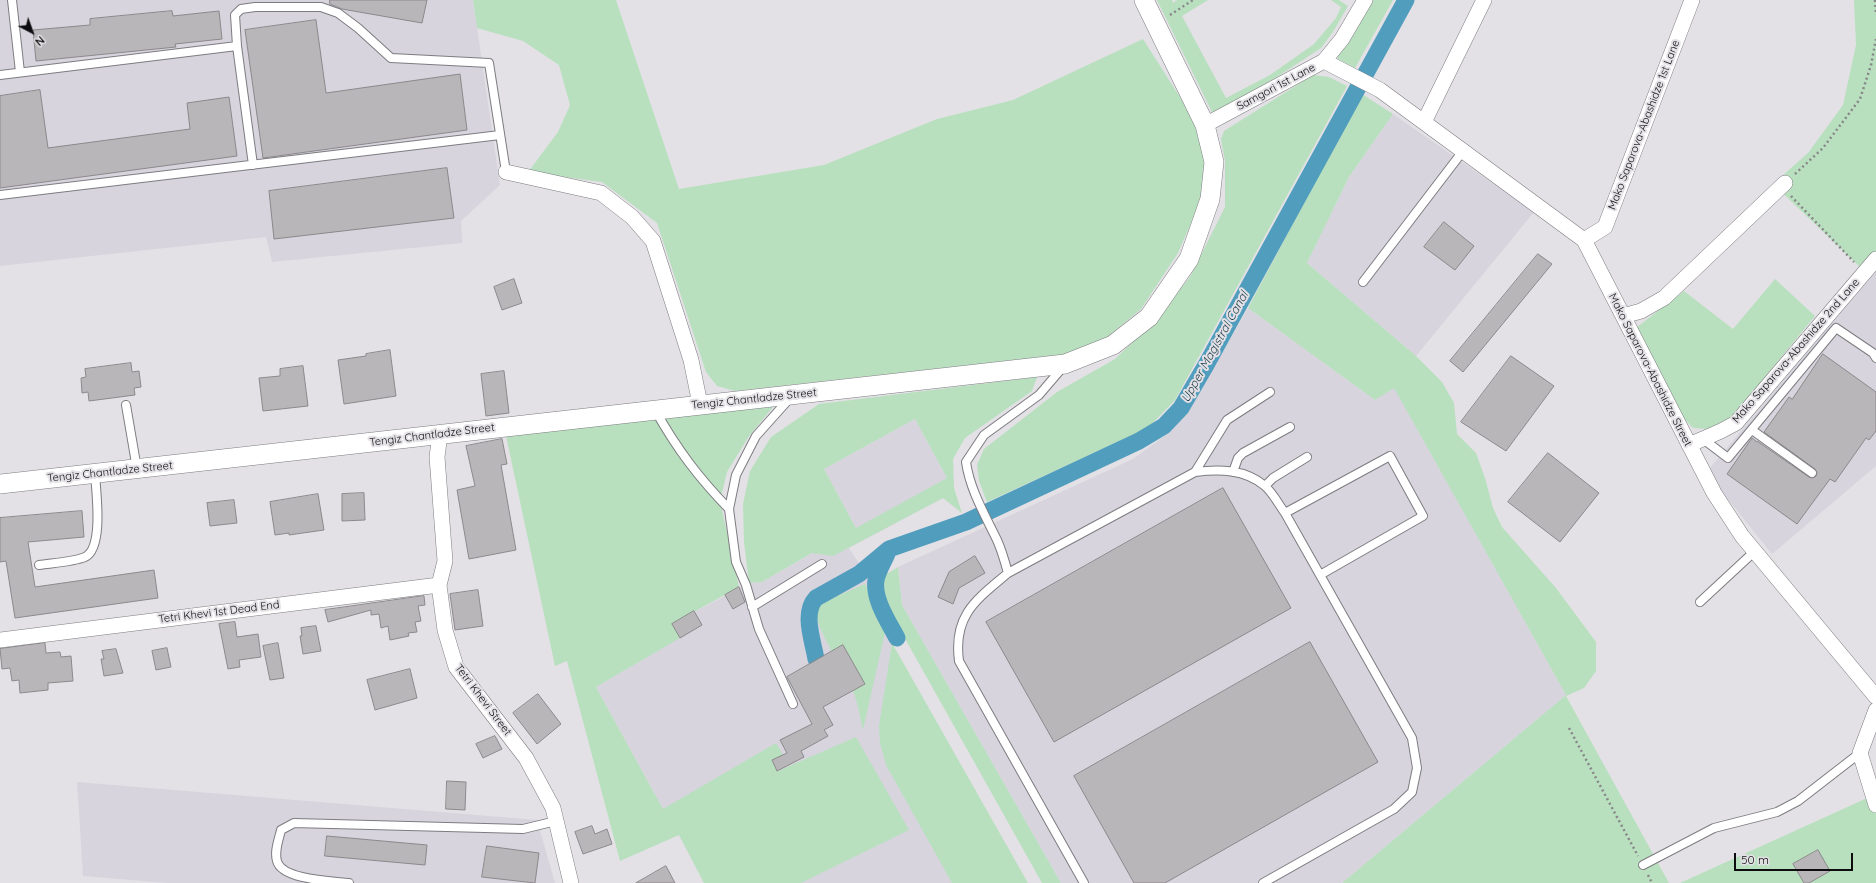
<!DOCTYPE html>
<style>
body{margin:0}
#map{position:relative;width:1876px;height:883px;overflow:hidden;background:#e3e1e5;font-family:Quicksand,sans-serif}
canvas{display:block}
.north{position:absolute;left:12px;top:12px;width:40px;height:40px;-webkit-text-stroke:3px #e3e1e5;paint-order:stroke;rotate:139deg;font-size:11px;font-weight:700;line-height:16px;text-align:center;color:#0d0c0e}
.north::after{content:'';display:block;margin:auto;width:14px;height:18px;background:#0d0c0e;clip-path:polygon(50% 0,100% 100%,50% 72%,0 100%)}
.scale{position:absolute;left:1734px;top:853px;width:119px;height:18px;box-sizing:border-box;border:2px solid #0d0c0e;border-top:0;padding-left:5px;font-size:12px;line-height:14px;white-space:nowrap;color:#0d0c0e;-webkit-text-stroke:3px #e3e1e5;paint-order:stroke}
</style>
<div id="map">
<canvas width="1876" height="883"></canvas>
<div class="north">N</div>
<div class="scale">50 m</div>
</div>
<script>
const c = document.querySelector('canvas').getContext('2d');
c.lineJoin = 'round';
function fill(path, color) {
  c.fillStyle = color;
  c.fill(path, 'evenodd');
}
function strokePath(path, color, width, dash) {
  c.strokeStyle = color;
  c.lineWidth = width;
  c.lineCap = dash ? 'butt' : 'round';
  c.setLineDash(dash || []);
  c.stroke(path);
}
function label(font, color, halo, rows, align = 'center') {
  c.font = font + ' Quicksand,sans-serif';
  c.lineWidth = 4;
  c.setLineDash([]);
  c.textBaseline = 'middle';
  c.strokeStyle = halo;
  c.fillStyle = color;
  for (const [text, x, y, turn = 0] of rows) {
    c.save();
    c.translate(x, y);
    c.rotate((+turn || 0) * Math.PI / 180);
    c.textAlign = isNaN(turn) ? turn : align;
    if (halo) c.strokeText(text, 0, 0);
    c.fillText(text, 0, 0);
    c.restore();
  }
}
const built = new Path2D(`
 M0 0H473L500 185 461 221 462 243 272 262 266 237 0 266Z
 M1393 114 1534 212 1416 356 1307 263 1349 177Z
 M1876 270V466L1772 554 1719 488 1710 468Z
 M1248 308 1375 400 1394 387 1566 695 1342 883H1061L902 605 898 567 1133 459 1167 434 1191 407Z
 M915 419 947 478 962 513 943 498 849 548 869 579 871 604 892 643 884 744 956 883H704L679 835 663 809 596 687 679 638 672 624 749 583 762 582 856 528 824 469Z
 M77 782 537 820 555 883H167L83 876Z`);
const green = new Path2D(`
 M473 0H616L679 189 824 165 937 119 1013 100 1143 39 1199 127 1205 167 1202 198 1178 253 1141 309 1105 339 1067 354 735 391 717 386 706 372 657 223 602 182 528 172 558 132 570 105 559 65 523 41 477 28Z
 M1157 0H1172L1173 3 1177 0H1208L1182 16 1226 98 1270 75 1314 44 1336 18 1341 7 1331 0H1339L1348 6 1333 32 1321 48 1277 77 1213 114Z
 M1372 0H1393L1355 68 1338 59 1336 51Z
 M1854 0H1876V270L1861 268 1773 184 1808 153 1843 105 1856 45Z
 M1313 75 1329 77 1347 86 1175 400 1148 428 987 502 979 481 977 465 984 449 1057 392 1115 359 1154 322 1190 277 1225 207V161L1221 139 1224 131Z
 M1362 94 1393 114 1349 177 1307 263 1416 356 1442 382 1454 403 1457 434 1476 453 1485 478 1493 508 1502 527 1556 588 1596 642V671L1584 688 1566 696 1669 883H1342L1566 695 1394 388 1375 400 1248 308Z
 M1775 279 1815 316 1731 418 1707 429 1693 428 1679 413 1637 327 1684 291 1733 329Z
 M1037 377 1032 391 965 438 953 459 954 488 962 513 943 498 833 556 812 553 762 582 749 583 744 542 743 504 750 471 771 437 819 404ZM915 419 947 478 856 528 824 469Z
 M773 407 749 436 727 472 720 501 739 587 672 624 680 638 596 687 663 809 776 743 783 755 772 760 778 771 856 737 909 830 801 883H704L679 835 620 861 567 661 555 666 505 431Z
 M898 567 902 605 1061 883H1042L894 619 882 593 885 575Z
 M865 584 870 592 871 604 886 628 863 730C860 717 858 703 853 691 844 666 816 634 816 608L823 602Z
 M892 643 1028 883H952L886 765 880 743 879 726Z
 M1876 794V883H1680Z`);
const canal = new Path2D(`
 M888 551C885 560 878 570 876 580 873 599 888 621 897 638
 M816 659C813 641 802 613 816 598L859 574 889 549 966 522 1139 441 1164 426 1181 408 1206 365 1406 0`);
const building = new Path2D(`
 M330 0H427L422 23 342 9 330 4Z
 M172 11 173 16 219 11 222 39 175 44 176 47 36 61 33 30 90 25V19Z
 M316 20 326 93 460 74 467 130 263 158 245 30Z
 M40 90 48 148 190 129 187 103 229 97 237 156 0 188V96Z
 M447 168 454 218 274 239 269 191Z
 M1444 222 1474 246 1455 270 1424 247Z
 M1538 254 1552 264 1463 372 1450 361Z
 M514 279 522 303 502 310 494 287Z
 M390 350 396 396 344 404 338 360 366 356V354Z
 M1823 354 1876 392V431L1869 440 1866 438 1835 482 1830 479 1797 524 1727 474 1752 438 1757 442V441L1809 477 1812 478 1816 476 1817 473 1815 469 1764 432 1789 397 1792 399Z
 M1511 356 1554 386 1506 451 1461 422Z
 M131 363 132 372 139 371 141 387 134 388 135 395 89 401 88 392 82 393 81 378 86 377 85 369Z
 M303 366 308 406 263 411 259 378 280 376V369Z
 M504 371 509 413 486 416 481 374Z
 M502 439 507 464 501 465 516 550 469 559 457 490 475 486 466 446Z
 M1548 453 1599 493 1560 542 1508 502Z
 M1223 488 1291 608 1054 742 986 622Z
 M364 493 365 520 342 521V494Z
 M318 494 324 530 289 535V533L275 535 270 502Z
 M234 500 237 523 210 526 207 503Z
 M82 511 84 537 28 542 35 587 154 570 158 598 15 618 6 561 0 562V518Z
 M975 556 985 573 959 588 953 604 938 597 949 572Z
 M739 587 745 602 733 609 725 595Z
 M478 590 483 626 455 630 450 594Z
 M424 596 425 605 418 606 421 621 415 622 417 632 408 633 409 636 390 640 388 626 381 628 379 614 371 615V610L328 622 325 610Z
 M694 611 702 625 680 638 672 624Z
 M235 622 237 637 258 634 261 657 239 660 240 667 228 669 219 624Z
 M316 626 321 651 303 654 300 636H302L301 628Z
 M1310 642 1378 762 1165 883H1134L1074 776Z
 M45 643 46 653 60 652 61 657 71 656 73 681 48 683V690L20 693 19 680 12 681 10 668 2 669 0 649Z
 M278 643 284 678 270 680 263 646Z
 M843 645 865 684 823 707 833 725 824 730 828 736 801 751 804 757 777 771 772 760 787 753 780 740 812 724 787 677Z
 M167 648 171 667 156 670 152 651Z
 M116 649 123 673 104 676 101 659H104L102 651Z
 M410 669 417 698 375 710 367 680Z
 M538 694 561 724 537 744 513 713Z
 M495 736 502 749 483 758 476 744Z
 M447 781 466 782 465 810 446 809Z
 M592 826 595 834 607 829 612 844 583 854 575 832Z
 M327 836 427 845 425 865 325 856Z
 M487 846 539 853 535 883 482 877Z
 M1818 850 1830 871 1809 883H1804L1793 864Z
 M666 866 675 883H636Z`);
const path = new Path2D(`
 M1875 0 1876 14
 M1170 15 1193 0
 M1795 174 1823 148 1860 99 1871 65 1876 39
 M1791 196 1854 262
 M1569 728 1638 856
 M1648 875 1652 883`);
const service = new Path2D(`
 M12 0 20 72
 M237 46 235 15 241 9 255 7H321L338 13 358 28 391 58 489 63 506 172
 M0 75 237 46 253 165
 M0 195 500 135
 M1363 282 1463 151
 M1063 367 1039 395 984 435 966 462C970 490 985 515 997 540 1002 551 1005 562 1008 573L1195 472C1219 469 1245 469 1265 486 1273 493 1279 505 1285 513L1412 738 1417 768 1412 792 1394 809 1263 883
 M790 398 756 436 736 475 729 509 736 562 746 585 759 629 793 704
 M126 405 137 469
 M655 410C677 449 698 477 729 509
 M1752 430 1812 473
 M1703 439 1728 458 1836 328 1873 353 1876 358
 M1195 472 1227 420 1270 392
 M1233 472 1238 458 1243 453 1290 427
 M1265 486 1273 478 1307 457
 M1285 513 1390 456 1423 516 1320 575
 M39 565C52 563 73 562 85 557 104 548 96 491 95 474
 M1008 573C976 600 953 615 959 661L1084 883
 M1700 602 1755 551
 M752 607 822 564
 M1643 865 1714 828 1777 812 1798 801 1860 753
 M349 883C332 881 282 880 277 861 274 851 279 839 281 830L294 823 523 829 556 821`);
const minor = new Path2D(`
 M1324 61 1380 90 1584 240 1714 493 1742 536 1876 697
 M1424 122 1484 0
 M1205 125 1324 61 1342 39 1365 0
 M506 172 601 193 632 217 653 241 691 360 700 404
 M1584 240 1605 227 1692 0
 M1623 316 1641 311 1664 298 1785 183
 M440 434 437 457 445 561 439 585 445 630 456 667 526 758 553 808 571 883
 M1689 445 1721 431 1736 423 1876 259
 M0 640 439 585
 M1876 710 1860 753 1876 805`);
const tertiary = new Path2D(`
 M0 484 1065 364 1113 345 1149 317 1189 259 1210 199 1214 162 1205 125 1144 0`);
const streetNames = [
 ["Samgori 1st Lane",1276,87,-28],
 ["Mako Saparova-Abashidze 1st Lane",1644,125,-69],
 ["Mako Saparova-Abashidze 2nd Lane",1796,351,-49],
 ["Mako Saparova-Abashidze Street",1650,370,63],
 ["Tengiz Chantladze Street",754,399,-6],
 ["Tengiz Chantladze Street",432,435,-7],
 ["Tengiz Chantladze Street",110,472,-6],
 ["Tetri Khevi 1st Dead End",219,612,-7],
 ["Tetri Khevi Street",483,700,53]
];
const waterNames = [
 ["Upper Magistral Canal",1215,347,-61]
];
fill(built, '#d7d4de');
fill(green, '#b8e0bf');
strokePath(canal, '#519dbe', 17);
fill(building, '#b9b6b9');
strokePath(building, '#8c898c', 1);
strokePath(service, '#7d7c80', 10);
strokePath(minor, '#7d7c80', 16);
strokePath(tertiary, '#7d7c80', 20);
strokePath(path, '#888689', 2.5, [2, 3]);
strokePath(service, '#fff', 8);
strokePath(minor, '#fff', 15);
strokePath(tertiary, '#fff', 19);
label('11px', '#0d0c0e', '#e3e1e5', streetNames);
label('italic 12px', '#143746', '#e3e1e5', waterNames);
</script>
